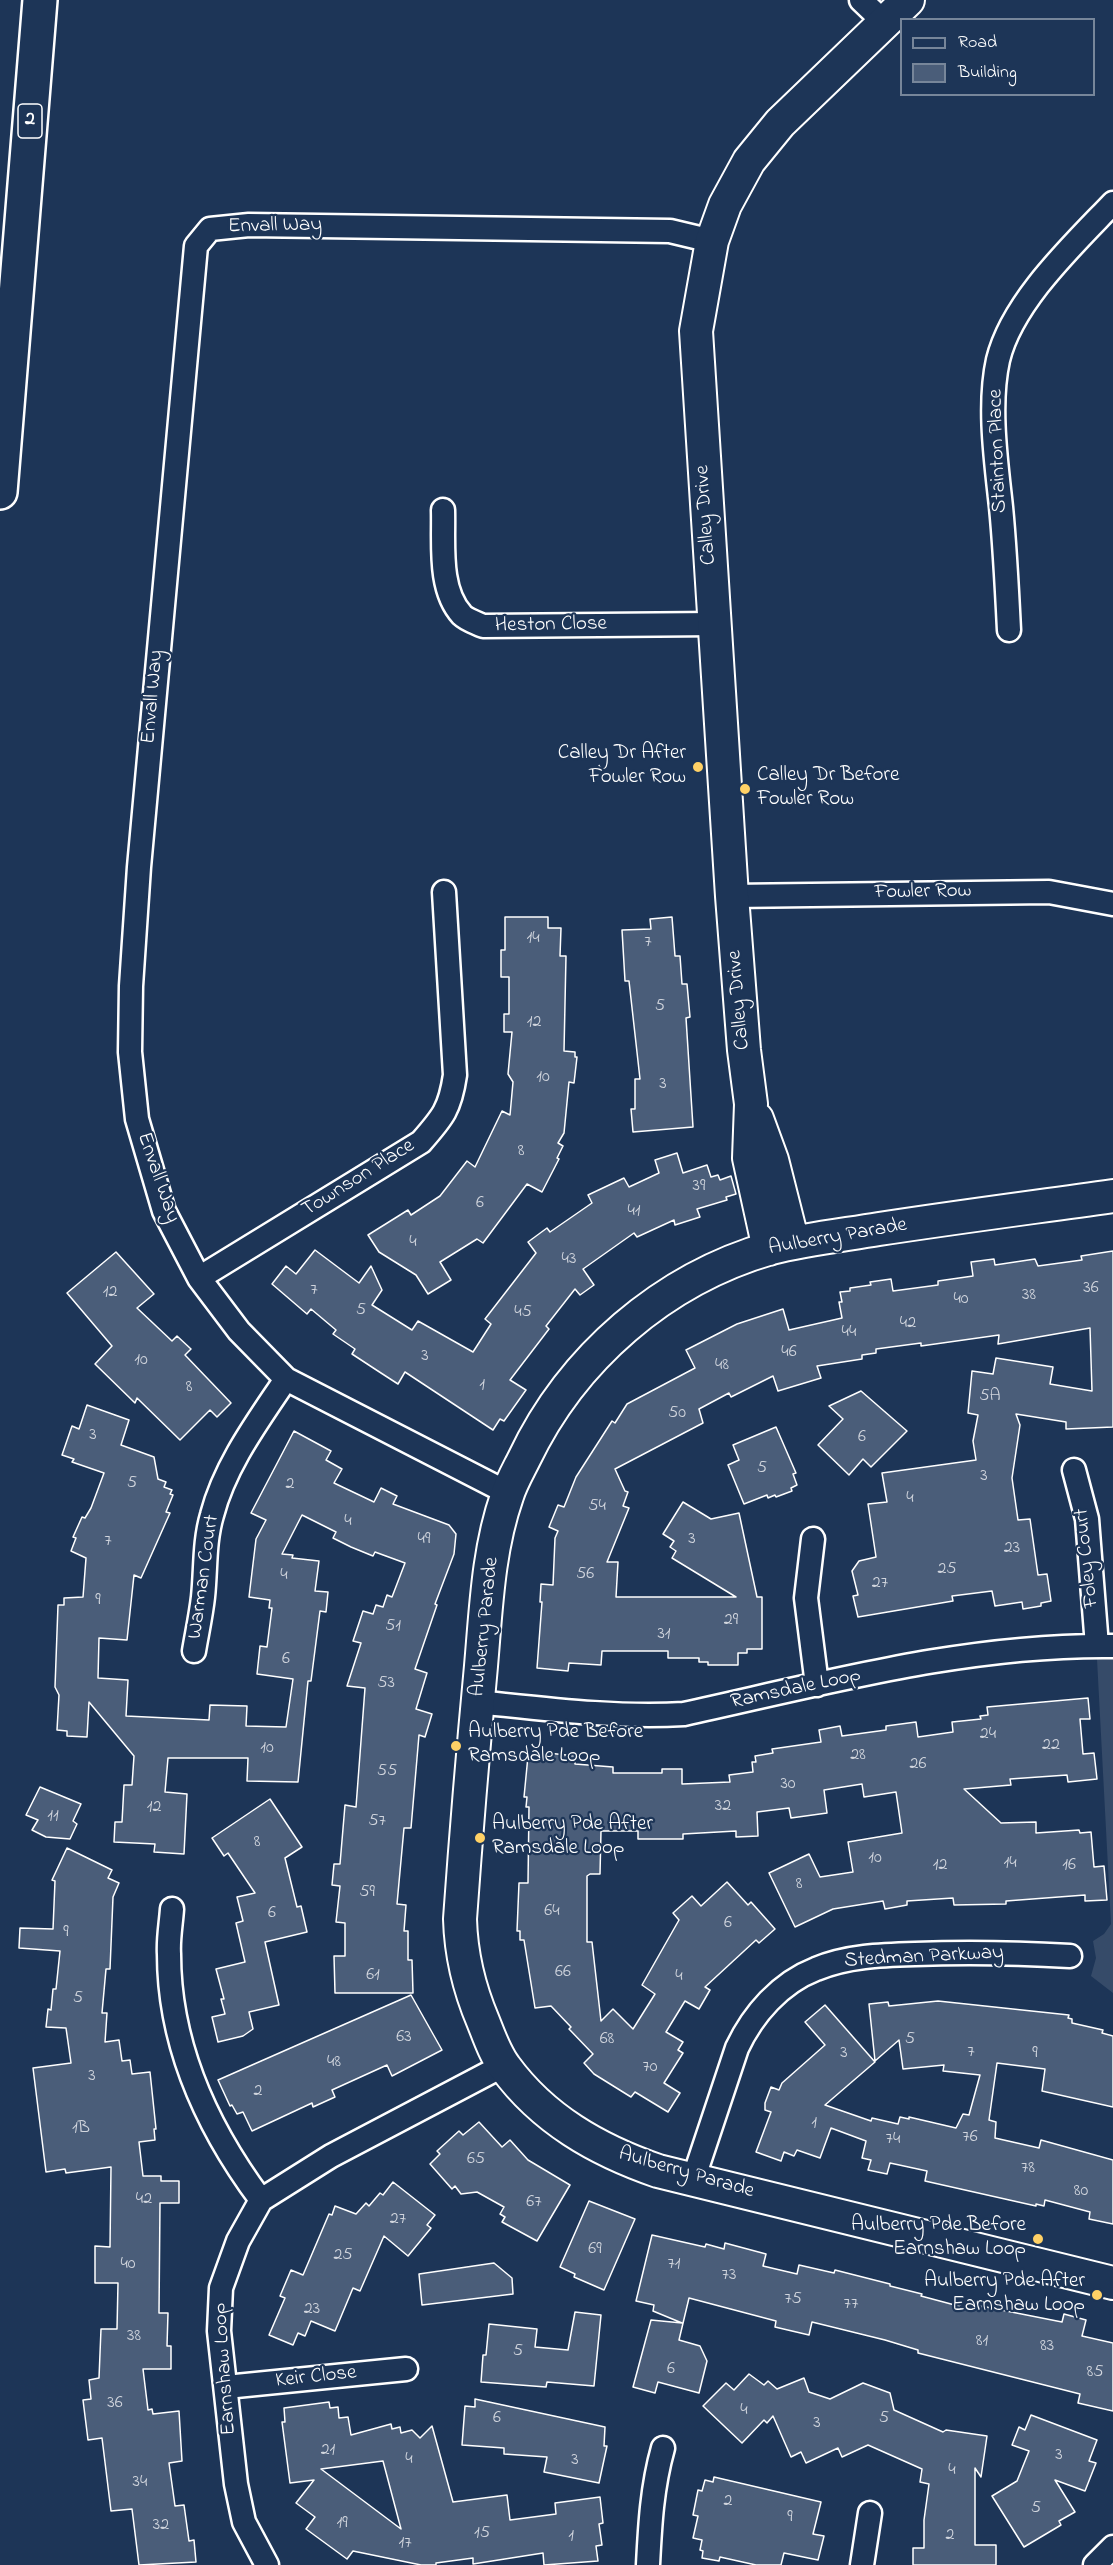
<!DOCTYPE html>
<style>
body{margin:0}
#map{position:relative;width:1113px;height:2565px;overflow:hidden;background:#1d3557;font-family:"Indie Flower",sans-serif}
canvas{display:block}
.legend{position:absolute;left:900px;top:18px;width:195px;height:78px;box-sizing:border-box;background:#1d3557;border:2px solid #77869a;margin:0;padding:8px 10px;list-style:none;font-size:18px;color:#fff}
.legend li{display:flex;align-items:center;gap:12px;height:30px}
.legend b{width:30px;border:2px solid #77869a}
</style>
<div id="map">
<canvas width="1113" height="2565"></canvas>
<ul class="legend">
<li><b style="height:8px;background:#1d3557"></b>Road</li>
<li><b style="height:16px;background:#4a5d79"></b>Building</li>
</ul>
</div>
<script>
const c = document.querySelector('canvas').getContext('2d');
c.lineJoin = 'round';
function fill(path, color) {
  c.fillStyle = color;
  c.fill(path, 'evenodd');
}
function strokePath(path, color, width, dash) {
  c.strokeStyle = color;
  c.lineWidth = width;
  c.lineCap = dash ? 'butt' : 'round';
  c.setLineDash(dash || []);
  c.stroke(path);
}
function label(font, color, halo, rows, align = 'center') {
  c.font = font + ' "Indie Flower",sans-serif';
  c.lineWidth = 4.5;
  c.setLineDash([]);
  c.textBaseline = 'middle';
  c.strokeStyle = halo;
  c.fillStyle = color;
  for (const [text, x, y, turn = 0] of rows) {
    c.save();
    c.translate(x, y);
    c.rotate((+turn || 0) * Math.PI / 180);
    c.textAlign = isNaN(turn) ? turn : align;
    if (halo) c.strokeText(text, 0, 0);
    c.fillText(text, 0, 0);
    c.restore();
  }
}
const green = new Path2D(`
 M1097 1659H1113V1993L1091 1976 1096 1958 1093 1941 1104 1934 1111 1924Z`);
const building = new Path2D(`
 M505 917H548V928H561L560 956H566L564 1051 575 1052V1057H577L574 1083 569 1082 564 1133 558 1143 563 1146 557 1158 559 1159 542 1192 527 1184 483 1243 477 1239 440 1262 451 1280 428 1294 416 1275 379 1252 368 1235 408 1210 411 1215 440 1196 467 1161 475 1167 502 1111 510 1115 513 1082 508 1074 512 1032H504V1014H509V977H501V950H505Z
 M672 917 675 956H680L682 984H687L690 1017 686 1018 693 1127 633 1132 631 1109H635V1079H640L629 981H625L622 930 651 929 650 919Z
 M677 1153 683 1173 707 1165 711 1177 718 1175 720 1180 731 1176 736 1194 726 1197 727 1200 697 1209 700 1217 675 1225 674 1220 637 1237 634 1233 583 1269 594 1285 580 1295 575 1289 546 1326 549 1329 510 1380 526 1390 504 1421 500 1419 493 1430 405 1372 398 1384 381 1373 352 1354 355 1349 333 1334 336 1330 311 1309 307 1314 272 1284 286 1266 296 1274 315 1250 359 1283 371 1266 382 1290 372 1305 412 1330 418 1321 473 1352 491 1324 485 1319 536 1253 528 1242 547 1228 550 1232 592 1203 588 1195 624 1178 629 1187 659 1173 655 1160Z
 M1113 1251V1427L1066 1429V1422L1016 1414 1020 1425 1012 1478 1018 1520 1030 1519 1038 1575 1047 1574 1051 1601 1041 1603V1606L1023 1609 1022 1602 995 1606 992 1591 952 1596 953 1601 858 1617 853 1596 858 1595 852 1571 859 1561 876 1557 868 1504 887 1502 882 1473 976 1460 973 1441 978 1415 968 1413 972 1371 993 1374 996 1358 1053 1367 1050 1384 1092 1391 1090 1328 998 1344 999 1335 921 1346V1343L876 1349V1353L862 1355V1359L817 1366 821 1378 778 1391 773 1376 731 1397 729 1393 699 1409 703 1423 615 1469 625 1491 628 1492 623 1506 629 1508 607 1562H618L616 1597H736L672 1558 676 1551 670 1547 674 1541 663 1534 683 1502 711 1519 739 1513 757 1597H762V1649H747V1653H738V1665H708V1662H699V1658H668V1651H602L601 1665 569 1663 568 1671 537 1668 542 1602H540L541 1584 553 1585 555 1538 558 1531 549 1527 558 1505 564 1507 576 1477 612 1421 615 1423 627 1404 695 1368 686 1350 737 1324 783 1309 789 1330 842 1318 839 1302H842L840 1292 850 1291V1288L871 1285 870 1282 891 1279 893 1291 938 1285V1281L973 1276 971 1262 994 1259 995 1265 1035 1259 1038 1266 1082 1260 1081 1256Z
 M116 1252 154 1294 137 1308 172 1341 177 1336 191 1349 185 1355 231 1403 217 1417 210 1410 180 1440 137 1398 135 1403 95 1364 112 1346 67 1293Z
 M861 1391 907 1431 871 1467 863 1459 849 1475 818 1445 843 1419 829 1406Z
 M87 1405 129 1420 121 1445 154 1457 158 1479 166 1482 164 1487 172 1490 170 1494 173 1495 166 1512 170 1513 141 1578 134 1575 127 1640 99 1638 98 1678 128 1680 126 1716 209 1720 210 1705 247 1706 246 1726 286 1727 293 1679 257 1674 260 1646 267 1647 272 1608H269L270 1600 249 1597 256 1539 266 1520 251 1513 294 1431 331 1451 326 1460 342 1469 334 1483 374 1502 381 1488 397 1496 393 1504 449 1525 456 1534 454 1554 435 1604 437 1605 415 1669 427 1673 416 1709 432 1714 425 1737 419 1735 411 1828H404L397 1904 406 1905 404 1931H408V1960H412L413 1993H335L334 1956H345V1923L336 1922 340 1886 332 1885 334 1864H340L345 1805 356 1807 365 1688 347 1686 361 1643 353 1641 363 1611 373 1614 376 1605 383 1607 387 1595 392 1597 405 1563 375 1552 373 1556 351 1547 333 1538 336 1532 302 1515 282 1554 293 1555 292 1558 319 1561 315 1591 328 1592 326 1612 320 1611 311 1681H308L298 1782 247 1781 248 1758H168L165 1792 187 1794 184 1854 154 1852 155 1844 114 1842 115 1822H122L124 1785H132L134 1756 89 1702 87 1737 67 1736V1731L57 1730 59 1695 55 1687 58 1605H64V1598L83 1597 86 1558 71 1551 76 1538 73 1537 82 1517 85 1518 91 1508 104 1473 72 1462 74 1459 62 1455 72 1426 79 1429Z
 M776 1427 796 1473 793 1474 797 1485 791 1488 792 1491 776 1497 775 1495 768 1498 767 1495 744 1504 728 1465 739 1460 733 1445Z
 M1088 1698 1090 1719H1080L1083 1754 1094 1753 1097 1779 1068 1782 1067 1775 1010 1779 1011 1785 964 1789 1001 1823 1036 1822V1833L1079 1830 1080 1833 1091 1832 1094 1867 1104 1866 1107 1900 1085 1901V1895L1006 1901V1904L954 1905 953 1898 907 1901V1905L885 1909 883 1901 833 1909 795 1927 769 1873 809 1854 820 1877 853 1872 848 1842 902 1833 896 1792 864 1797 862 1784 824 1790 827 1813 791 1818 789 1808 757 1812 758 1836 736 1837V1831L683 1834V1839H638V1831H601L600 1874H590L587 1876V1942H592L601 2021 613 2009 633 2029 655 1994 642 1985 679 1920 673 1913 692 1896 701 1906 727 1882 748 1905 751 1902 775 1929 759 1943 756 1940 705 1987 710 1990 699 2009 685 2001 666 2032 683 2042 678 2050 683 2053 664 2083 680 2093 668 2112 635 2092 631 2097 594 2074 584 2063 593 2054 569 2029 571 2027 551 2006 535 2008 524 1940H520V1931H517L519 1883H528L529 1807H526L527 1797H524L528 1756 548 1757V1753L575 1756V1764L613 1767V1773H662V1769H682V1784L730 1782 729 1775 753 1772 752 1762H756L755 1756 773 1753 772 1749 821 1742 819 1730 840 1726 842 1736 886 1730V1726L916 1722 918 1737 953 1732 952 1722 981 1719 980 1716 988 1715 987 1707Z
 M40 1787 81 1804 73 1821 77 1824 70 1839 46 1837 32 1830 38 1820 26 1815Z
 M270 1799 302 1847 285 1858 297 1907 301 1906 307 1932 265 1942 279 2005 249 2012 253 2029 243 2036 218 2042 212 2017 225 2014 221 1999H224L216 1969 245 1962 236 1923 243 1921 237 1897 255 1893 228 1853 224 1856 212 1838Z
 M67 1848 112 1870 108 1878 119 1883 113 1897 110 1969H106L102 2013H107L105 2042 119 2040 122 2061 130 2060 132 2074 150 2072 156 2129H154L155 2140 139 2142 143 2176H161V2181H179V2203H160L159 2313H168L167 2346H171V2369H143L148 2410 152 2409 153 2414 179 2411 182 2461 169 2463 175 2506 184 2505 189 2541 194 2540 196 2562 139 2565 132 2509 111 2511 102 2438 88 2440 83 2400 91 2399 89 2380 99 2378 101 2329H117L118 2283H95V2246L110 2247 111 2167 66 2173 65 2169 46 2172 33 2068 71 2063 66 2028 46 2027 48 2009 51 2010 53 1989H56L60 1951 19 1948 20 1928 53 1929 55 1881 52 1880Z
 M411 1995 442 2050 392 2076 387 2065 332 2090 335 2097 313 2107 312 2103 252 2131 243 2112 237 2114 232 2105 230 2106 218 2080Z
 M938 2001 1069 2015 1068 2018 1072 2019V2023L1103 2030 1102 2033 1113 2036V2107L1042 2091 1045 2069 997 2063 989 2120 996 2122 995 2138 1039 2148 1041 2140 1113 2160V2224L1089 2219 1090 2212 1045 2200 1044 2206 1036 2204V2206L925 2181 927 2171 890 2163 887 2174 868 2170 871 2160 862 2158 866 2141 831 2128 820 2158 797 2150 794 2156 784 2152 781 2161 756 2152 771 2112 765 2110V2103L771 2087 779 2090 782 2083 825 2045 805 2022 825 2005 875 2062 825 2105 871 2121 872 2118 898 2124 900 2117 909 2119V2117L956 2128 963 2114 969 2115 980 2075 943 2071 944 2065 903 2069 899 2040 875 2061 869 2004 888 2002 889 2006Z
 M479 2122 502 2147 510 2140 528 2160 570 2185 537 2241 502 2222 505 2217 500 2214 504 2207 477 2192 461 2194 455 2186 452 2189 430 2164 440 2154 437 2151 459 2131 463 2135Z
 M393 2182 435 2215 427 2225 431 2228 408 2256 384 2236 360 2291 353 2288 335 2331 311 2321 305 2336 298 2333 293 2345 269 2335 285 2298 280 2296 291 2270 303 2275 329 2214 332 2215 335 2206 356 2214 366 2203 369 2206 380 2193 383 2195Z
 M589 2201 635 2219 604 2290 574 2277 575 2274 560 2267Z
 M652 2235 705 2247 706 2244 724 2249 725 2243 766 2254 763 2266 797 2274 799 2265 834 2273 835 2270 890 2284V2286L922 2294 921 2296 966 2308 980 2309 981 2306 1062 2322 1064 2314 1086 2320 1082 2336 1113 2343V2411L1078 2403 1080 2394 918 2353V2350L885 2340 812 2322 809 2335 775 2327 776 2321 689 2298 679 2340 700 2346 707 2361 699 2393 658 2382 655 2393 633 2387 651 2320 682 2323 653 2311 654 2305 636 2301Z
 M494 2263 512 2278 513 2294 422 2305 419 2274Z
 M575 2312 601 2315 594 2386 547 2382 546 2387 481 2382 483 2355H486L489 2324 537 2329 535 2347 568 2350Z
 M749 2374 764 2385 768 2381 777 2389 804 2378 809 2392 830 2399 863 2383 890 2393 894 2410 943 2432 946 2430 987 2436 981 2477 975 2468V2545H996V2565H913V2548H924V2520L929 2484 920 2482 922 2469 868 2445 842 2457 838 2448 806 2463 801 2452 791 2457 773 2416 767 2423 764 2420 742 2443 703 2406 726 2383 734 2390Z
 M475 2399 605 2427 604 2446H607L599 2483 544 2472 547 2457 504 2454V2448L462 2445 465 2406 475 2407Z
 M329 2402 330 2408 338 2407 339 2418 348 2417 351 2435 391 2424 392 2429 400 2427 401 2433 412 2430 420 2438 432 2426 453 2502 507 2495 510 2520 556 2514 555 2503 600 2497 603 2523 599 2524 602 2545 596 2546 598 2561 544 2565 543 2553 473 2564V2558L436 2563V2565H421L353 2551 347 2559 306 2529 315 2517 296 2503 314 2480 290 2483 282 2422H285L284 2408ZM383 2461 401 2529 321 2469Z
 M1031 2415 1097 2440 1089 2461 1096 2463 1085 2491 1055 2480 1075 2512 1059 2521 1061 2525 1024 2547 992 2496 1017 2481 1029 2451 1012 2445 1019 2427 1025 2430Z
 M714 2477 821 2502 813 2534 824 2536 818 2560 784 2553 781 2565H756L720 2557 719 2561 702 2558 703 2551 700 2550 702 2540 693 2538 698 2516 693 2515 698 2490 702 2491 705 2480 713 2482Z`);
const minor = new Path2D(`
 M861 0 884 22
 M443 510C444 543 438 589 462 615 467 620 477 623 483 626L716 624
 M1009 630C1007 589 1005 548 1001 507 996 461 988 405 998 360 1012 302 1073 245 1113 203
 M732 896 1049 892 1113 904
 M199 1278 421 1142C443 1117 450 1109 455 1075L444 892
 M1074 1470 1087 1519 1097 1646
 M508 1493 286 1379 239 1331 199 1278 164 1211 137 1119 130 1052 131 986 139 867 196 246 210 229 249 225 670 231 712 241
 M813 1539 806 1598 817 1685
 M194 1651C197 1633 201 1615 203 1597 206 1569 204 1542 212 1515 225 1465 258 1421 286 1379
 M477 1702C546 1709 615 1718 684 1714 826 1683 967 1644 1113 1646
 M172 1909C171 1924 168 1939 169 1954 169 2045 208 2129 261 2200
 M693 2180 737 2048C753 2014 780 1983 816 1969 847 1956 881 1955 915 1954 967 1952 1018 1953 1070 1956
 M226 2387 406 2369
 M267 2565 244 2522 236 2484 219 2331 221 2288 238 2241 261 2200 331 2156 504 2065
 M648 2565C650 2525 652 2487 663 2448
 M862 2565 870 2513
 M1095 2565 1113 2547`);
const secondary = new Path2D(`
 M757 1119 772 1160 793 1243
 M1113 1196C1035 1207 957 1217 879 1229 843 1235 806 1239 771 1248 663 1279 572 1358 524 1459 518 1471 511 1483 507 1496 488 1550 486 1609 481 1666 473 1751 466 1835 460 1919 461 1955 469 1988 483 2021 489 2036 495 2054 505 2067 543 2119 597 2150 658 2171L1113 2283
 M769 1249 749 1158 751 1104 744 1050 732 896 696 331 712 241 725 205 749 161 780 123 908 0`);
const motorway = new Path2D(`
 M0 492 40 0`);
const markers = [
 [698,767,6,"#ffd166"],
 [745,789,6,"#ffd166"],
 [456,1746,6,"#ffd166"],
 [480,1838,6,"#ffd166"],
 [1038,2239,6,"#ffd166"],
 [1097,2295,6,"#ffd166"]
];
const numberNames = [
 ["14",533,939],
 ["7",648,943],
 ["5",660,1007],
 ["12",534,1023],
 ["10",543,1078],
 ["3",663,1085],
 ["8",521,1152],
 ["39",699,1187],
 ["6",480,1204],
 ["41",634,1212],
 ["4",413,1243],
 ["43",569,1260],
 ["36",1091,1289],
 ["7",314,1291],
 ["12",110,1293],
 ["38",1029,1296],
 ["40",961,1300],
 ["5",361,1311],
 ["45",523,1313],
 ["42",908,1324],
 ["44",849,1333],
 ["46",789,1353],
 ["3",425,1357],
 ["10",141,1361],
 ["48",722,1366],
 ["1",482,1386],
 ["8",189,1388],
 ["5A",990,1397],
 ["50",677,1414],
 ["3",93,1436],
 ["6",862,1438],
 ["5",762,1469],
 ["3",984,1477],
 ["5",132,1484],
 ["2",290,1485],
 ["4",910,1499],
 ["54",597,1507],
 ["4",348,1522],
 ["49",424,1540],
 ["3",692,1540],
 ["7",108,1542],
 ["23",1012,1549],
 ["25",947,1570],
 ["56",585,1575],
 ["4",284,1576],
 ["27",880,1584],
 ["9",98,1601],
 ["29",731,1621],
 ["51",393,1627],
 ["31",664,1635],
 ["6",286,1660],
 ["53",386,1684],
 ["24",988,1735],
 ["22",1051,1746],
 ["10",267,1749],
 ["28",858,1756],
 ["26",918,1765],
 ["55",387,1772],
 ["30",788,1785],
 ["32",723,1807],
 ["12",154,1808],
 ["11",53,1817],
 ["57",377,1822],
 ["8",257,1843],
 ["10",875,1859],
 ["14",1010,1864],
 ["12",940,1866],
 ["16",1069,1866],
 ["8",799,1885],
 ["59",367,1893],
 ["64",552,1912],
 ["6",272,1914],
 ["6",728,1924],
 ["9",66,1933],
 ["66",563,1973],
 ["61",373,1976],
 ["4",679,1977],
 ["5",78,1999],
 ["63",404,2038],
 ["68",607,2040],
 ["5",910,2040],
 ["7",971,2053],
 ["3",844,2054],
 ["9",1035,2054],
 ["48",334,2063],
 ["70",650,2068],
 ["3",92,2077],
 ["2",258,2092],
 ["1",814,2124],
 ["1B",81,2129],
 ["76",970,2138],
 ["74",893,2140],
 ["65",476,2160],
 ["78",1028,2169],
 ["80",1081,2192],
 ["42",144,2200],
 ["67",534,2203],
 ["27",398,2220],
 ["69",595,2250],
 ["25",343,2256],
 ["40",128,2265],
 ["71",674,2265],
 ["73",729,2276],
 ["75",793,2300],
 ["77",851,2305],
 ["23",312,2310],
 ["38",134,2337],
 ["81",982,2342],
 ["83",1047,2347],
 ["5",518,2352],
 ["6",671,2370],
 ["85",1095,2373],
 ["36",115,2404],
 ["4",744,2411],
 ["6",497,2419],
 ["5",884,2419],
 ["3",817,2424],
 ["21",328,2451],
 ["3",1059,2456],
 ["4",409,2460],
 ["3",575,2461],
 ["4",952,2471],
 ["34",140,2483],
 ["2",728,2502],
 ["5",1036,2509],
 ["9",790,2518],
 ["19",342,2524],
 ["32",161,2526],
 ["15",482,2534],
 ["2",950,2536],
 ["1",571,2537],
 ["17",405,2544]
];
const shields = [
 [30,121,24]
];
const shieldNames = [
 ["2",30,121]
];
const streetNames = [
 ["Envall Way",275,227,-1],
 ["Stainton Place",999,451,-92],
 ["Calley Drive",707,515,-94],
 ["Heston Close",551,626,-1],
 ["Envall Way",154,697,-85],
 ["Fowler Row",923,893,-1],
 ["Calley Drive",740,1000,-95],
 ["Envall Way",157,1178,71],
 ["Townson Place",359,1179,-32],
 ["Aulberry Parade",838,1238,-10],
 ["Foley Court",1088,1558,-96],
 ["Warman Court",205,1577,-82],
 ["Aulberry Parade",486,1627,-84],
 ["Ramsdale Loop",796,1690,-12],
 ["Stedman Parkway",924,1958,-3],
 ["Aulberry Parade",686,2174,16],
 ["Earnshaw Loop",226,2369,-94],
 ["Keir Close",316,2378,-6]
];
const poiNames = [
 ["Calley Dr After",686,755],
 ["Fowler Row",686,779],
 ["Calley Dr Before",757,777,"left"],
 ["Fowler Row",757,801,"left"],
 ["Aulberry Pde Before",468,1734,"left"],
 ["Ramsdale Loop",468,1758,"left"],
 ["Aulberry Pde After",492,1826,"left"],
 ["Ramsdale Loop",492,1850,"left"],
 ["Aulberry Pde Before",1026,2227],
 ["Earnshaw Loop",1026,2251],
 ["Aulberry Pde After",1085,2283],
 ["Earnshaw Loop",1085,2307]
];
fill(green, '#364b69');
fill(building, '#4a5d79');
strokePath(building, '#fff', 1.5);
strokePath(minor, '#fff', 27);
strokePath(secondary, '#fff', 36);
strokePath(motorway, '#fff', 38);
strokePath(minor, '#1d3557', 22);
strokePath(secondary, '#1d3557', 32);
strokePath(motorway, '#1d3557', 33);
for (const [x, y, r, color] of markers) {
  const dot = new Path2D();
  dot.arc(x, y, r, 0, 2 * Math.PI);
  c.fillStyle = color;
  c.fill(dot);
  strokePath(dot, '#1d3557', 2);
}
label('18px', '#d2d6de', null, numberNames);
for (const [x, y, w] of shields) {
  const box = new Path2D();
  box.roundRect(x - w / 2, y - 17, w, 34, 4.5);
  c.fillStyle = '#1d3557';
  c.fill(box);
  strokePath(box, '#fff', 1.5);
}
label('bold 20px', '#fff', null, shieldNames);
label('21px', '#fff', '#1d3557', streetNames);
label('21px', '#fff', '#1d3557', poiNames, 'right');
</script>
